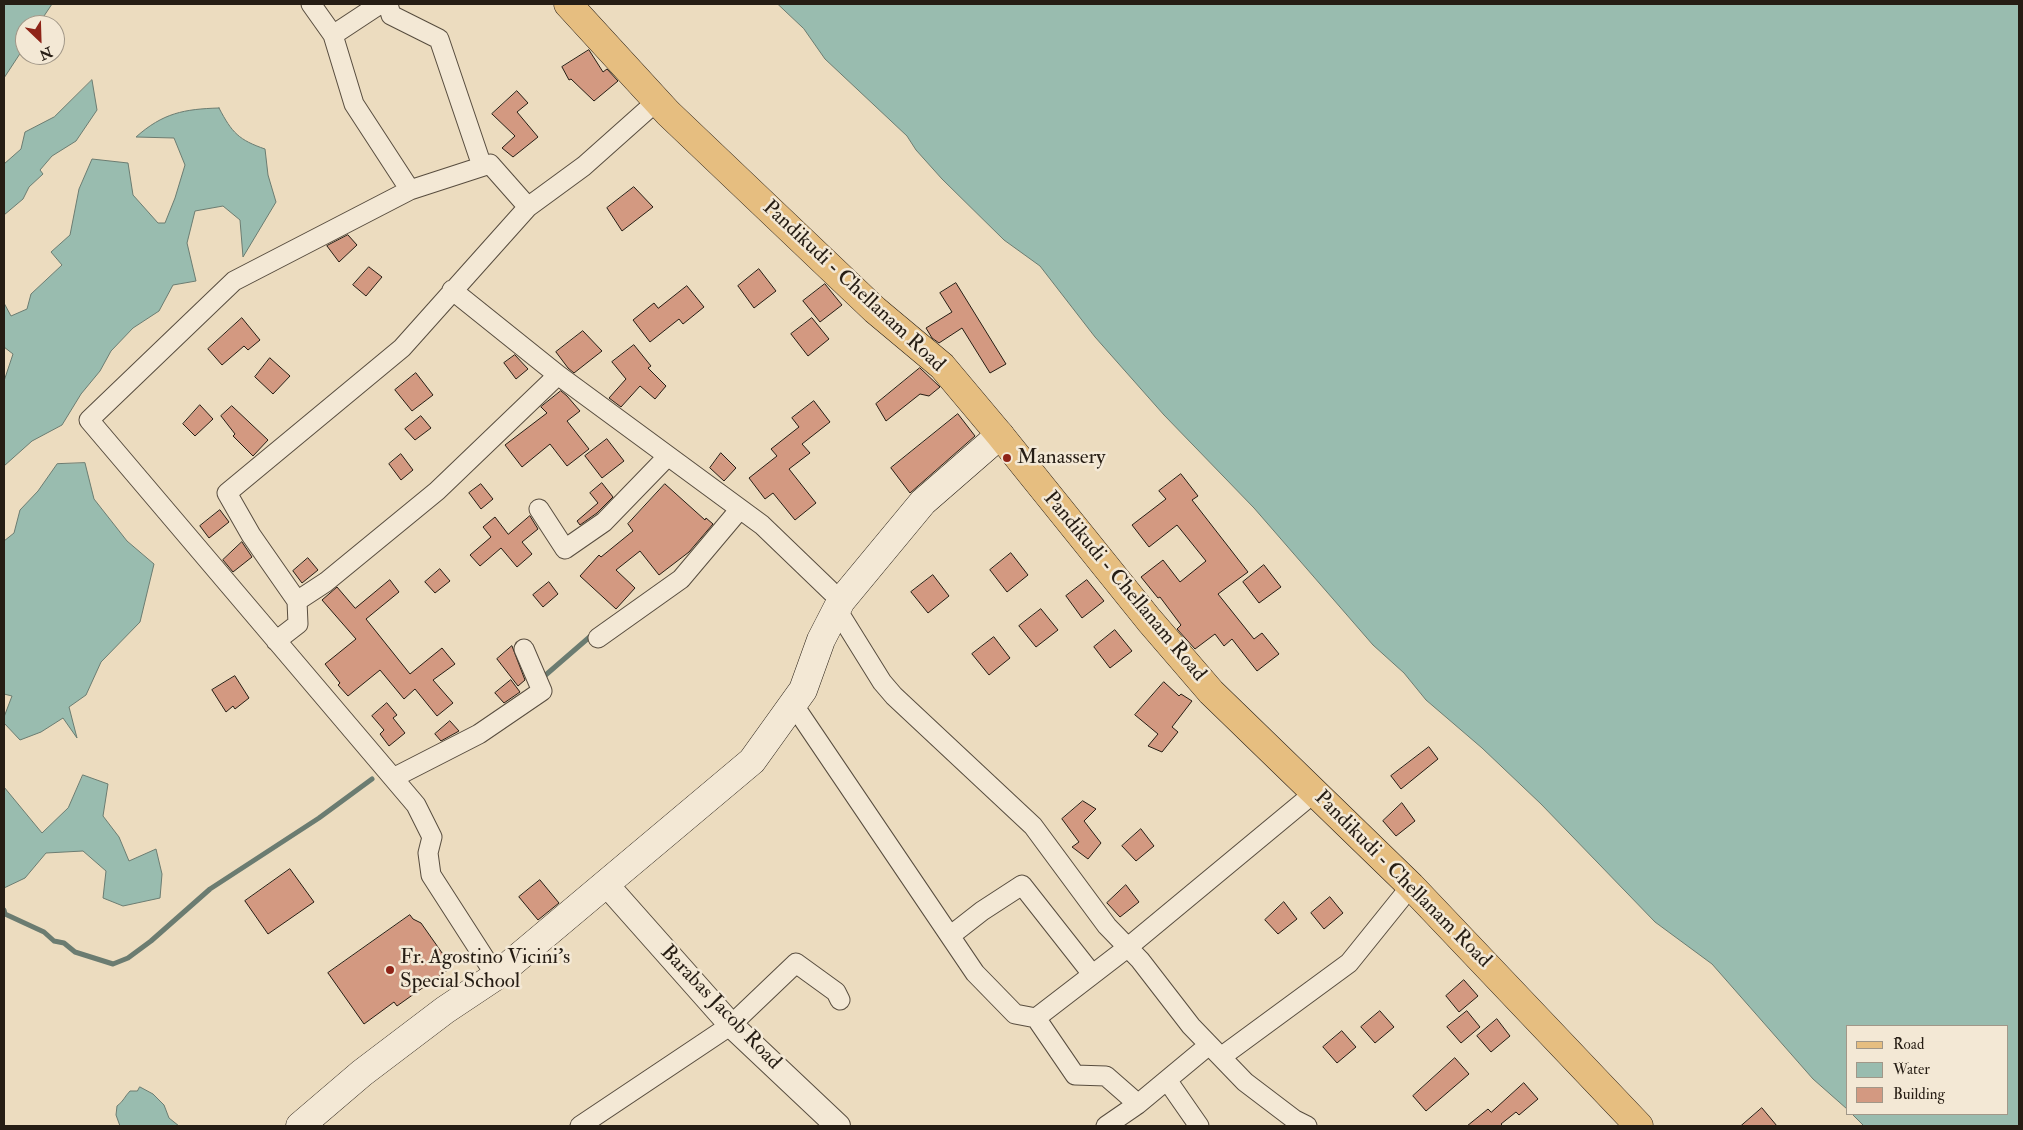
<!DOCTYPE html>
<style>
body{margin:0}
#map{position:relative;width:2023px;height:1130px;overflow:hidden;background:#ecdcbf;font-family:"IM FELL Double Pica",serif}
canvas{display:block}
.frame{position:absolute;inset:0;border:5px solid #261d14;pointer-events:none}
.legend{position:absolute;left:1846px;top:1025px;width:162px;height:90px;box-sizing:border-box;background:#f3e8d5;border:1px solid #a19788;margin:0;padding:6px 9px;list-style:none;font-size:15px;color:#261d14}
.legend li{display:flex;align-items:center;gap:10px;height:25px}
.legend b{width:25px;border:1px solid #a19788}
.north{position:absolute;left:15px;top:15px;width:50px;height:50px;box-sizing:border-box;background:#f3e8d5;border:1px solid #a19788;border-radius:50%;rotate:156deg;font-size:14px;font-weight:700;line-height:20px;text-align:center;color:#261d14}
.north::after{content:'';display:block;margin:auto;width:18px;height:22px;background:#8f2418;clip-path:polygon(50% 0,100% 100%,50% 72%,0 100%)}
</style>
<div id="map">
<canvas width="2023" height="1130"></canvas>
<div class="frame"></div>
<ul class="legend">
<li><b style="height:6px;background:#e6be80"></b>Road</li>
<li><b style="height:14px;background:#99bcaf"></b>Water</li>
<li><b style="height:14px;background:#d39981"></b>Building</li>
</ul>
<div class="north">N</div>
</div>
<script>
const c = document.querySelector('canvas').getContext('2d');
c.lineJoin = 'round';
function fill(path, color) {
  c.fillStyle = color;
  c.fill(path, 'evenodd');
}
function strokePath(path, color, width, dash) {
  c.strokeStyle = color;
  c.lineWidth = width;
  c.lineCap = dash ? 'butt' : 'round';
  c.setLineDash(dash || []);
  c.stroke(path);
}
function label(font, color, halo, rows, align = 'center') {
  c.font = font + ' "IM FELL Double Pica",serif';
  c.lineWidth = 5;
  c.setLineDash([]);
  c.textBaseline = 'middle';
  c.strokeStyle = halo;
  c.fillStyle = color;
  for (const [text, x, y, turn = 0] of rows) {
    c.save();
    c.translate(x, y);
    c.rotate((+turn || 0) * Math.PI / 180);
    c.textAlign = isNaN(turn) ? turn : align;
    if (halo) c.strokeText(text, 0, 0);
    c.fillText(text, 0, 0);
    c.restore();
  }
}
const water = new Path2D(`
 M4 4H52L38 25H25V46L4 78Z
 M778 4H2019V1126H1864L1852 1114H2007V1026H1847V1109L1813 1079 1712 964 1655 922 1541 804 1482 748 1426 700 1404 673 1373 645 1254 508 1164 415 1095 337 1040 266 1004 240 942 179 916 150 907 136 825 59 804 29Z
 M92 80 97 110 76 141 52 156 40 170 43 174 29 187 23 199 4 215V164L21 149 25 132 54 117Z
 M219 108C232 133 239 140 265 149L268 175 276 202 243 257 240 220 223 206 195 211 187 243 196 281 173 285 159 311 133 328 111 351 100 371 81 394 62 425 32 441 4 466V381L13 354 4 347V303L11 316 27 309 31 294 62 265 51 252 70 235 79 189 92 159 128 163 133 195 158 223H165L175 198 185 165 174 138 136 137C163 113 184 109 219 108Z
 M85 463 94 499 127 541 154 564 140 622 101 662 86 695 69 707 77 738 63 718 41 732 20 740 4 723V717L12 696 4 694V541L14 533 20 510 38 491 57 464Z
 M83 775 108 784 103 816 119 837 129 861 156 849 162 874 160 898 123 906 103 898 106 871 83 851 46 853 25 878 4 888V787L42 833 68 808Z
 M140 1087 153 1094 164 1105 169 1118 179 1126H120L116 1115 117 1106C123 1102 125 1096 130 1091H137Z`);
const stream = new Path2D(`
 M541 679 593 634
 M4 910 5 914 44 932 54 941 64 943 75 952 113 964 128 958 151 941 210 889 319 818 372 779`);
const building = new Path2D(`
 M589 50 603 72 607 69 618 81 594 101 571 79 569 80 562 67Z
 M517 91 528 103 517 112 538 137 513 157 502 148 515 136 492 114Z
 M634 187 653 207 622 231 607 208Z
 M348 235 357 245 339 262 327 246Z
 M369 267 382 277 366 296 353 285Z
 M759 269 776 291 754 308 738 286Z
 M956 283 1006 364 990 373 962 328 939 343 932 338 926 328 952 312 940 293Z
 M825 284 842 305 820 322 803 301Z
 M687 286 704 307 683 324 679 319 650 342 633 320 654 303 658 308Z
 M242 318 260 340 248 350 244 346 222 365 208 349Z
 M812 318 829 339 808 356 791 334Z
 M583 331 602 351 574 373 568 368 556 352Z
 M634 345 651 366 648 368 666 386 655 399 640 386 621 407 609 398 626 379 612 362Z
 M515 355 528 369 516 379 504 363Z
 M270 358 290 376 273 394 255 377Z
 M920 368 940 387 929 396 920 394 886 421 876 404Z
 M416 373 433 395 412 411 395 390Z
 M561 391 567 396 580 411 567 421 589 449 567 466 550 444 522 467 505 445 547 413 541 407Z
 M814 401 830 422 802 444 810 453 789 469 816 503 795 520 773 493 765 499 749 478 777 456 771 449 799 427 792 418Z
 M200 405 213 419 195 436 183 424Z
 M232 406 268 440 253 456 233 436 235 434 221 416Z
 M958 414 975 436 910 493 891 468Z
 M421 416 431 428 415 440 405 429Z
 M607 439 624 461 602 478 585 456Z
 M721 453 736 468 724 481 710 468Z
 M401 454 413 470 401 480 389 464Z
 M1181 474 1198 496 1192 500 1248 572 1218 594 1254 639 1262 633 1279 654 1257 671 1232 639 1224 646 1215 634 1195 649 1177 629 1181 625 1160 597 1158 598 1141 577 1163 560 1180 582 1206 561 1177 525 1149 547 1132 525 1166 499 1159 491Z
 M602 483 613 497 597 513 580 525 577 521 598 503 590 493Z
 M481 484 493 499 481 509 469 493Z
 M665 484 705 520 706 518 713 524 689 552 659 575 640 551 616 570 635 588 616 609 580 576 599 555 601 557 633 531 628 524Z
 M220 510 229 522 209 538 200 526Z
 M530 516 538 529 522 542 532 554 517 567 501 548 480 566 470 555 491 537 483 527 495 517 508 534Z
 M242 542 252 557 233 572 223 560Z
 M1011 553 1028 575 1007 592 990 570Z
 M308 558 318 570 302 583 293 571Z
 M1264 565 1281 587 1259 603 1243 582Z
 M440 569 450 581 435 593 425 582Z
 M933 575 949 596 928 613 911 592Z
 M390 580 399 592 366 619 410 674 442 648 455 664 433 680 453 703 437 716 415 689 404 699 380 670 348 696 338 685 340 683 325 664 356 639 322 600 337 587 355 608Z
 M1087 580 1104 601 1082 618 1066 596Z
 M549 582 558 594 543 607 533 595Z
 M1041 609 1058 630 1036 647 1019 626Z
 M1115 630 1132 651 1110 668 1094 647Z
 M994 637 1010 658 989 675 972 654Z
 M512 646 525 680 518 686 497 659Z
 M235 676 249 698 235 709 233 706 226 712 212 690Z
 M511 680 520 692 504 703 495 693Z
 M1164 682 1179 696 1181 694 1192 701 1172 727 1178 732 1162 752 1148 746 1158 734 1135 715Z
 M387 703 397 715 393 718 405 733 389 746 380 734 384 730 372 716Z
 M450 721 459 731 441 741 435 734Z
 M1429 747 1438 759 1401 789 1391 776Z
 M1083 801 1096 809 1084 821 1101 843 1088 859 1072 847 1079 842 1062 819Z
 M1402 803 1415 821 1396 836 1383 821Z
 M1141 829 1154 846 1136 861 1122 846Z
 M290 869 314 902 268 934 245 901Z
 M540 880 559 903 538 920 519 897Z
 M1126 885 1139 902 1120 917 1107 903Z
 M1330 897 1343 913 1324 929 1311 913Z
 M1284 902 1297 919 1278 934 1265 920Z
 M410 915 413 919 421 923 452 967 397 1006 394 1002 364 1024 328 973Z
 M1464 980 1478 996 1459 1012 1446 996Z
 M1380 1011 1394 1027 1375 1043 1361 1027Z
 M1467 1011 1480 1027 1461 1043 1447 1027Z
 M1497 1019 1510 1036 1491 1052 1477 1036Z
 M1342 1031 1356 1047 1337 1063 1323 1047Z
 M1455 1058 1469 1074 1426 1111 1413 1096Z
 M1524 1083 1538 1099 1519 1115 1516 1112 1501 1124 1503 1126H1467L1488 1109 1491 1112Z
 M1762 1108 1777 1126H1741Z`);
const minor = new Path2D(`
 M311 4 333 35 354 104 410 190
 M388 4 391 15 439 39 482 166
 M333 35 380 4
 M452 290 558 375
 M539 509 565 549 604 522 668 456
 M297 601 251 535 227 493 402 348 528 207 584 166 657 101
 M836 608 882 682 894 696 1033 826 1107 926 1140 960 1191 1026 1245 1082 1295 1120 1307 1126
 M598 638 681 579 740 509
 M276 641 298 624 297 601 326 582 437 491 558 375 762 525 841 601
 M793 704 975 973 1015 1014 1036 1018 1127 948 1314 793
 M393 778 479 734 542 691 524 649
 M950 936 982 911 1022 885 1092 974
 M496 976 431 875 428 853 432 837 416 805 89 420 234 281 410 190 490 164 528 207
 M1036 1018 1075 1075 1106 1076 1138 1104
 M1221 1057 1349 963 1411 886
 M1167 1080 1199 1126
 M580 1126 731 1025 796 963 836 992 840 1000
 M1106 1126 1138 1104 1209 1045`);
const tertiary = new Path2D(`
 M606 884 731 1025 838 1126`);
const secondary = new Path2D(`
 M300 1126 362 1073 445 1010 496 976 752 761 803 690 821 640 841 601 923 502 1000 435`);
const primary = new Path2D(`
 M568 4 668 113 875 310 942 366 1000 435 1149 620 1211 692 1411 886 1639 1126`);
const markers = [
 [1007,458,5,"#8f2418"],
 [390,970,5,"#8f2418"]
];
const streetNames = [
 ["Pandikudi - Chellanam Road",853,287,43],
 ["Pandikudi - Chellanam Road",1124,587,50],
 ["Pandikudi - Chellanam Road",1402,880,45],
 ["Barabas Jacob Road",720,1008,46]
];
const poiNames = [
 ["Manassery",1017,458],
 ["Fr. Agostino Vicini's",400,958],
 ["Special School",400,982]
];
fill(water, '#99bcaf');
strokePath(water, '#6b7c71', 1);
strokePath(stream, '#6b7c71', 5);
fill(building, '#d39981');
strokePath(building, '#261d14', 1);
strokePath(minor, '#584d3f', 21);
strokePath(tertiary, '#584d3f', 26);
strokePath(secondary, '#261d14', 29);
strokePath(primary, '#261d14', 29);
strokePath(minor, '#f3e8d5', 19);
strokePath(tertiary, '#f3e8d5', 24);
strokePath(secondary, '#f3e8d5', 28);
strokePath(primary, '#e6be80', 28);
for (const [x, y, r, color] of markers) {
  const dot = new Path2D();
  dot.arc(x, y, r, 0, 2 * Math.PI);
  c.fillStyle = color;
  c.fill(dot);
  strokePath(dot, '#f3e8d5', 2);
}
label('21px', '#261d14', '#f3e8d5', streetNames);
label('21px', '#261d14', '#f3e8d5', poiNames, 'left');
</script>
